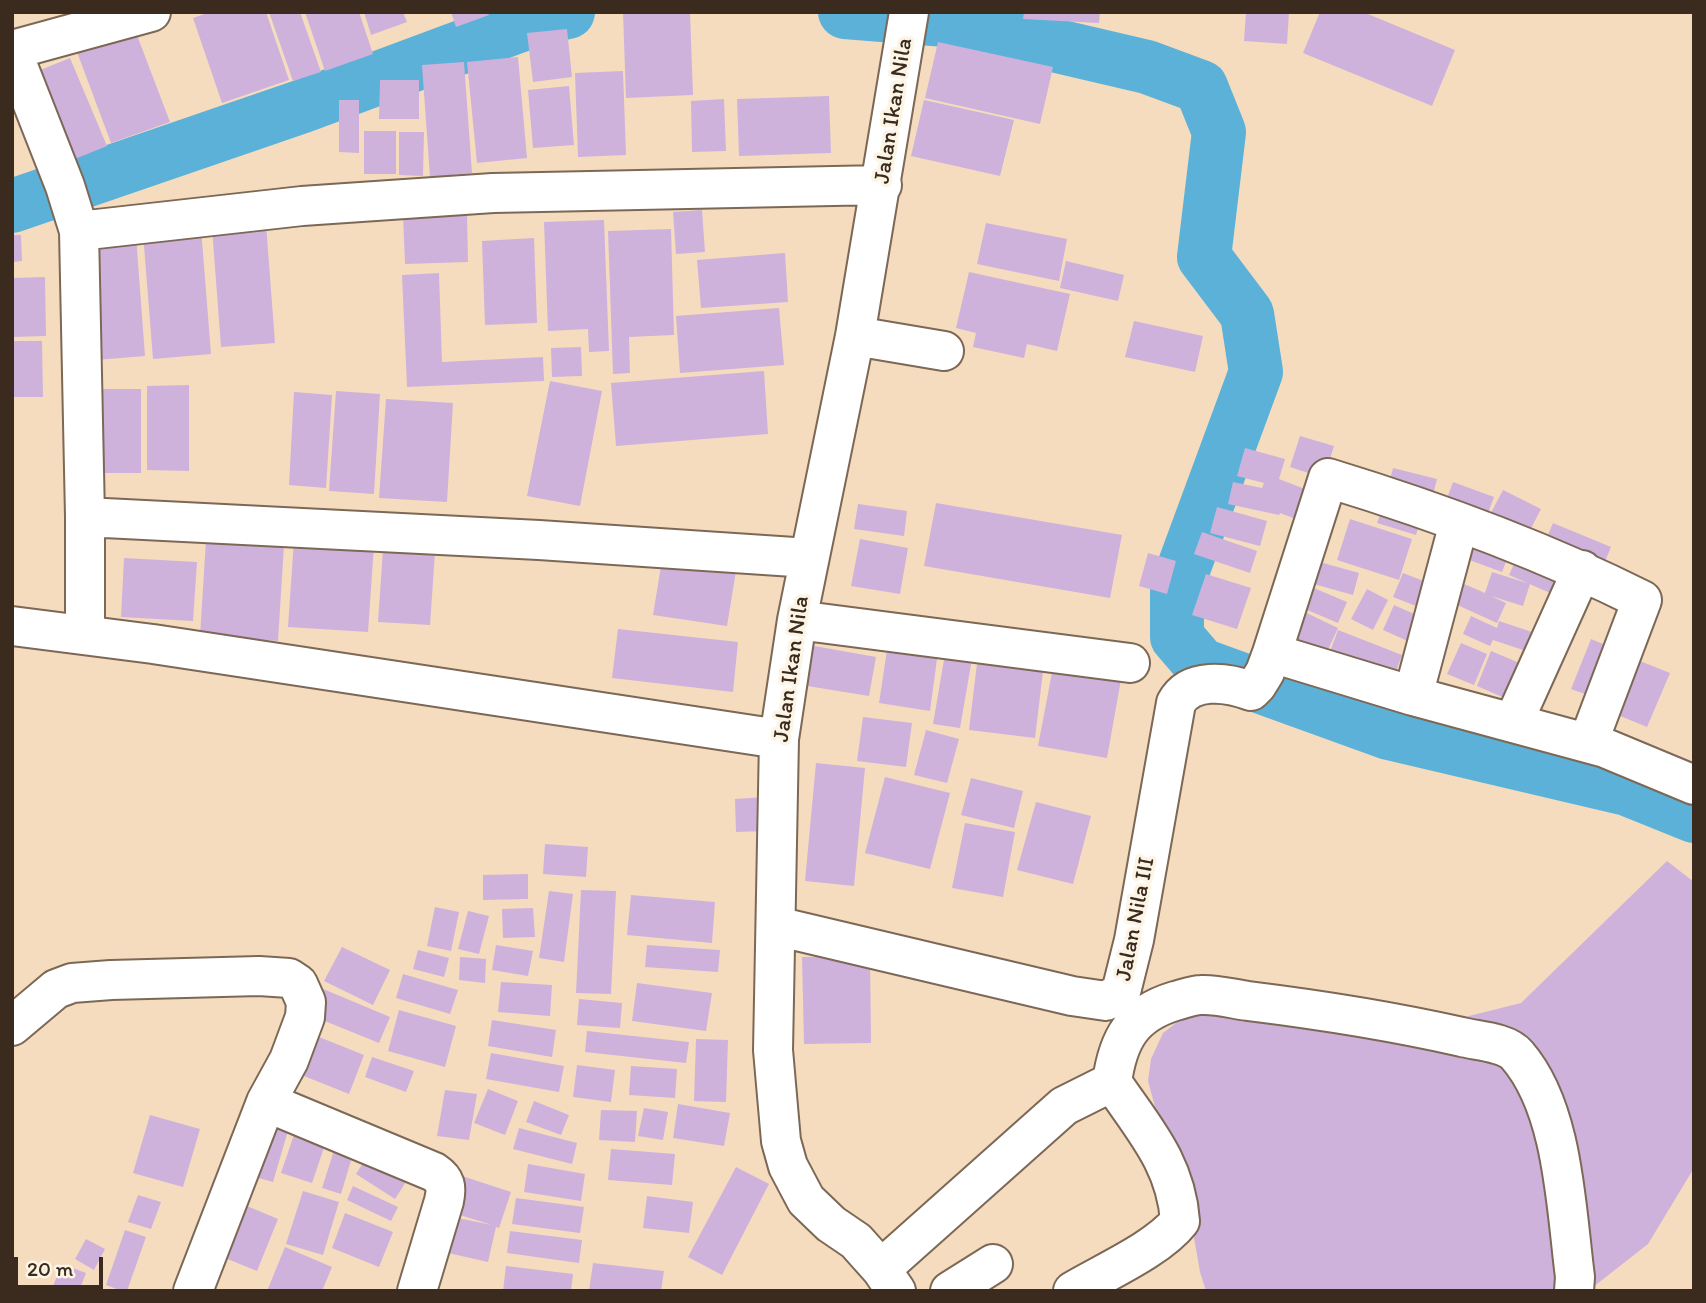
<!DOCTYPE html>
<style>
body{margin:0}
#map{position:relative;width:1706px;height:1303px;overflow:hidden;background:#f5dcbf;font-family:Itim,sans-serif}
canvas{display:block}
.frame{position:absolute;inset:0;border:14px solid #3b2a1e;pointer-events:none}
.scale{position:absolute;left:14px;top:1257px;width:89px;height:32px;box-sizing:border-box;border:4px solid #3b2a1e;border-top:0;padding-left:9px;font-size:21px;line-height:24px;white-space:nowrap;color:#3b2a1e;-webkit-text-stroke:5px #fcf5e5;paint-order:stroke}
</style>
<div id="map">
<canvas width="1706" height="1303"></canvas>
<div class="frame"></div>
<div class="scale">20 m</div>
</div>
<script>
const c = document.querySelector('canvas').getContext('2d');
c.lineJoin = 'round';
function strokePath(path, color, width, dash) {
  c.strokeStyle = color;
  c.lineWidth = width;
  c.lineCap = dash ? 'butt' : 'round';
  c.setLineDash(dash || []);
  c.stroke(path);
}
function fill(path, color) {
  c.fillStyle = color;
  c.fill(path, 'evenodd');
}
function label(font, color, halo, rows, align = 'center') {
  c.font = font + ' Itim,sans-serif';
  c.lineWidth = 7;
  c.setLineDash([]);
  c.textBaseline = 'middle';
  c.strokeStyle = halo;
  c.fillStyle = color;
  for (const [text, x, y, turn = 0] of rows) {
    c.save();
    c.translate(x, y);
    c.rotate((+turn || 0) * Math.PI / 180);
    c.textAlign = isNaN(turn) ? turn : align;
    if (halo) c.strokeText(text, 0, 0);
    c.fillText(text, 0, 0);
    c.restore();
  }
}
const river = new Path2D(`
 M845 12 946 20 1147 67 1201 87 1219 132 1204 257 1247 314 1256 372 1177 586V637L1201 665 1389 733 1627 789 1694 816
 M12 206 303 106 537 19 568 12`);
const building = new Path2D(`
 M210 12H266L289 80 222 103 193 18Z
 M269 12H300L321 72 293 81Z
 M305 12H359L373 54 325 71Z
 M364 12H403L407 22 371 35Z
 M451 12H488L489 15 456 27Z
 M623 12H690L693 95 626 98Z
 M1024 12H1100L1099 23 1023 19Z
 M1246 12H1289L1287 44 1244 41Z
 M1320 12H1363L1455 50 1432 106 1303 53Z
 M132 22 170 122 111 143 74 44Z
 M567 29 572 77 533 82 527 33Z
 M938 42 1053 67 1040 124 925 98Z
 M518 57 527 158 477 163 467 62Z
 M70 58 107 146 65 163 28 75Z
 M464 62 472 173 430 177 422 65Z
 M623 71 626 155 578 157 575 73Z
 M380 80H419V119H379Z
 M569 86 574 145 533 148 528 90Z
 M829 96 831 153 739 156 737 99Z
 M724 99 726 151 692 152 691 101Z
 M339 100H359V153L339 152Z
 M924 100 1014 120 1000 176 911 156Z
 M364 131H396V174H364Z
 M399 132H424L423 176 399 175Z
 M702 210 705 252 676 254 673 212Z
 M467 213 468 262 405 264 403 215Z
 M604 220 609 351 589 352 588 329 548 331 544 222Z
 M986 223 1067 239 1059 281 977 264Z
 M266 224 275 343 221 347 212 228Z
 M201 228 211 354 153 359 143 233Z
 M671 229 674 335 629 337 630 373 613 374 608 231Z
 M12 235H21L22 261 12 262Z
 M136 236 145 356 96 360 87 240Z
 M534 238 537 323 485 325 482 241Z
 M785 253 788 302 701 308 697 260Z
 M1066 261 1124 275 1118 301 1060 288Z
 M969 272 1070 294 1057 351 1027 344 1024 358 973 347 976 333 956 328Z
 M439 273 442 362 543 357 544 381 407 387 402 275Z
 M45 277 46 336 12 337V278Z
 M779 308 784 365 680 373 676 316Z
 M1134 321 1203 336 1195 372 1125 357Z
 M12 341H42L43 397H12Z
 M581 347 582 376 552 377 551 348Z
 M764 371 768 434 616 446 611 383Z
 M550 381 602 391 580 506 527 496Z
 M189 385V471L147 470V386Z
 M92 389H141V473H92Z
 M336 391 380 394 374 494 329 491Z
 M294 392 332 395 326 488 289 485Z
 M386 399 453 403 447 502 379 498Z
 M1300 436 1334 446 1324 478 1290 467Z
 M1245 448 1285 459 1279 479 1320 495 1309 524 1280 513 1279 515 1228 504 1233 482 1262 488 1264 483 1237 476Z
 M1393 468 1437 479 1431 503 1387 492Z
 M1453 482 1494 497 1484 524 1443 509Z
 M1503 490 1541 509 1524 542 1486 522Z
 M1385 501 1423 513 1416 535 1377 523Z
 M936 503 1122 535 1110 598 924 566Z
 M858 504 907 511 904 536 854 529Z
 M1217 507 1267 521 1260 546 1210 533Z
 M1350 519 1412 539 1399 580 1337 560Z
 M1553 523 1611 547 1601 571 1543 547Z
 M1202 532 1257 551 1250 573 1194 554Z
 M384 535 436 537 430 625 378 622Z
 M860 539 908 548 900 594 851 586Z
 M206 540 284 545 278 641 200 636Z
 M294 540 374 545 368 632 288 627Z
 M1458 542 1507 559 1502 572 1453 554Z
 M1522 547 1570 569 1557 596 1509 575Z
 M1148 553 1176 561 1167 594 1139 586Z
 M124 558 197 562 193 621 121 617Z
 M1309 559 1359 573 1353 595 1303 581Z
 M662 560 736 571 727 626 653 615Z
 M1492 572 1530 584 1523 606 1491 596 1506 603 1497 623 1455 604 1464 584 1485 593Z
 M1403 573 1439 587 1429 611 1393 597Z
 M1206 574 1251 588 1237 629 1192 615Z
 M1302 583 1347 602 1338 623 1293 604Z
 M1367 589 1388 600 1373 630 1351 619Z
 M1394 605 1430 621 1419 646 1383 630Z
 M1296 608 1338 628 1326 654 1284 634Z
 M1471 616 1497 628 1499 621 1547 637 1541 656 1493 640 1490 646 1463 634Z
 M618 629 738 642 733 692 612 678Z
 M1338 630 1402 655 1392 682 1328 657Z
 M889 637 939 644 930 711 879 703Z
 M1591 639 1615 649 1596 698 1571 689Z
 M1461 643 1487 654 1474 685 1447 674Z
 M803 644 876 657 869 696 795 684Z
 M946 648 973 653 960 728 933 724Z
 M1491 651 1529 667 1514 702 1477 686Z
 M978 655 1044 663 1035 738 969 730Z
 M1635 659 1670 673 1647 727 1613 713Z
 M1054 662 1122 674 1107 758 1038 746Z
 M863 717 912 723 906 767 857 761Z
 M926 730 959 739 947 783 914 775Z
 M816 763 865 768 854 886 805 881Z
 M885 777 950 793 930 869 865 853Z
 M971 778 1023 791 1014 828 961 815Z
 M766 797 767 831 736 832 735 799Z
 M1036 802 1091 816 1073 884 1017 870Z
 M965 823 1015 832 1003 897 952 888Z
 M545 844 588 847 586 877 543 874Z
 M1667 861 1694 882V1168L1648 1244 1588 1291H1206L1200 1272 1185 1186 1158 1118 1148 1081 1151 1059 1163 1033 1181 1019 1220 1011 1385 1037 1521 1003Z
 M528 874V899L483 900V875Z
 M581 890 616 891 611 994 576 993Z
 M549 891 573 894 564 962 539 958Z
 M631 895 715 902 712 943 627 935Z
 M435 907 459 912 451 951 427 946Z
 M533 908 535 937 503 938 502 909Z
 M468 911 489 916 479 954 458 949Z
 M496 945 533 951 528 976 492 970Z
 M647 945 720 950 718 972 645 967Z
 M342 947 390 970 373 1005 324 981Z
 M418 950 449 958 444 977 413 969Z
 M870 956 871 1043 804 1044 802 957Z
 M460 957 486 959 485 983 459 980Z
 M403 974 458 990 450 1014 396 998Z
 M501 982 552 985 550 1016 498 1012Z
 M637 983 712 993 706 1031 632 1021Z
 M316 986 390 1017 379 1043 305 1013Z
 M579 999 622 1003 620 1028 577 1025Z
 M399 1010 456 1026 445 1067 388 1051Z
 M492 1020 556 1030 552 1057 488 1046Z
 M304 1031 364 1055 349 1094 289 1070Z
 M587 1031 689 1042 686 1063 585 1052Z
 M696 1039 728 1040 726 1102 694 1101Z
 M491 1053 564 1066 559 1092 486 1079Z
 M372 1057 414 1071 406 1092 365 1077Z
 M577 1065 615 1070 611 1102 573 1097Z
 M631 1066 677 1069 675 1098 629 1095Z
 M488 1089 518 1101 505 1135 474 1123Z
 M445 1090 477 1094 469 1140 437 1136Z
 M534 1101 569 1115 561 1135 526 1122Z
 M678 1104 730 1113 724 1146 673 1138Z
 M644 1108 668 1112 663 1140 638 1136Z
 M266 1109 292 1117 273 1182 244 1174Z
 M601 1110 637 1111 635 1142 599 1140Z
 M150 1115 200 1129 183 1187 133 1173Z
 M299 1120 330 1130 312 1183 281 1173Z
 M519 1128 577 1143 572 1164 513 1149Z
 M338 1138 356 1144 341 1194 322 1188Z
 M372 1149 411 1174 395 1199 356 1174Z
 M611 1149 675 1154 672 1185 608 1180Z
 M528 1164 585 1174 581 1201 524 1192Z
 M736 1167 769 1184 722 1275 688 1257Z
 M459 1175 511 1192 499 1228 496 1227 488 1262 435 1250 443 1215 492 1225 447 1211Z
 M353 1186 398 1207 391 1221 347 1200Z
 M303 1191 339 1202 323 1255 286 1244Z
 M138 1195 161 1202 151 1229 128 1222Z
 M647 1196 693 1202 689 1233 643 1228Z
 M516 1198 584 1207 580 1233 512 1224Z
 M247 1206 278 1219 257 1271 225 1258Z
 M345 1213 393 1232 379 1267 332 1248Z
 M125 1230 146 1237 127 1291H122L106 1285Z
 M510 1231 582 1240 579 1263 507 1253Z
 M86 1239 105 1249 94 1270 75 1259Z
 M285 1247 332 1267 322 1291H267Z
 M593 1263 664 1271 661 1291H589Z
 M62 1264 86 1273 79 1291H51Z
 M506 1266 573 1274 571 1291H503Z`);
const minor = new Path2D(`
 M12 50 151 12
 M12 51 65 186 79 231 85 517V635
 M79 231 302 206 493 193 882 185
 M855 336 944 351
 M85 517 539 540 809 558
 M797 620 1130 663
 M12 626 153 644 779 739
 M1272 653 1413 696 1605 748 1694 785
 M1413 696 1459 523
 M1513 723 1582 570
 M776 926 1072 996 1106 1001 1121 992 1134 940 1176 703C1190 677 1227 682 1251 691L1257 685 1265 672 1272 653 1328 478C1436 511 1542 550 1642 600L1588 743
 M12 1026 56 989 72 983 111 980 259 976 289 978 298 984 306 1002 305 1017 289 1060 266 1102 193 1291
 M266 1102 434 1172C446 1180 447 1187 444 1201L417 1291
 M881 1269 1064 1106 1112 1082
 M896 1291 881 1269 856 1241 831 1224 806 1200 788 1166 781 1141 773 1050 779 739 797 620 855 336 909 12
 M950 1291 993 1264
 M1073 1291C1105 1272 1158 1249 1180 1221 1176 1163 1143 1128 1112 1082 1118 1039 1132 1014 1175 1001 1183 999 1193 995 1201 995 1216 994 1233 999 1248 1001 1321 1010 1391 1021 1462 1037 1478 1041 1506 1042 1517 1055 1564 1109 1566 1209 1575 1277L1574 1291`);
const streetNames = [
 ["Jalan Ikan Nila",894,111,-81],
 ["Jalan Ikan Nila",792,669,-82],
 ["Jalan Nila III",1136,919,-79]
];
strokePath(river, '#5bb1d8', 54);
fill(building, '#ceb2dc');
strokePath(minor, '#7c6856', 42);
strokePath(minor, '#fff', 38);
label('23px', '#3b2a1e', '#fcf5e5', streetNames);
</script>
